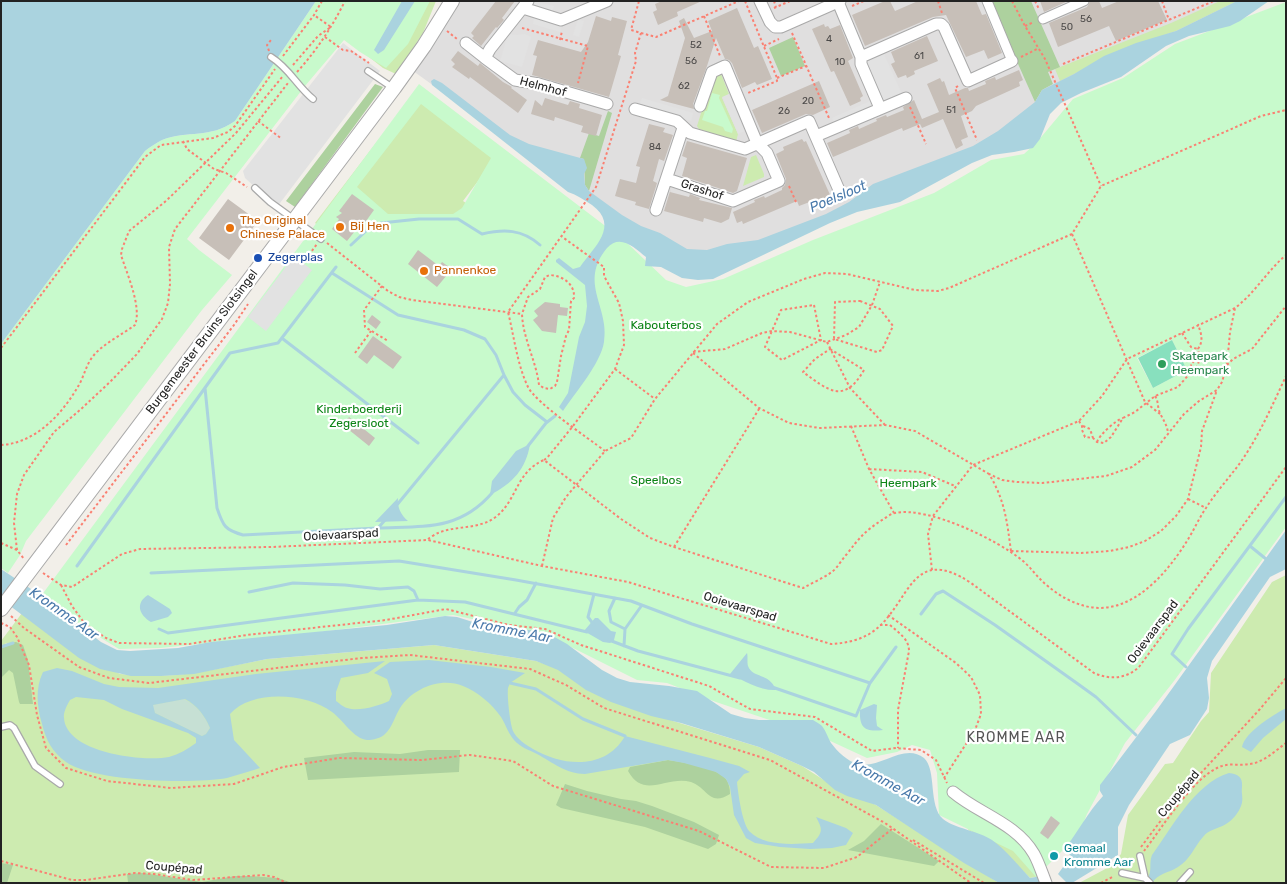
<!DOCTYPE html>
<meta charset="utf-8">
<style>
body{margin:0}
#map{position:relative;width:1287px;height:884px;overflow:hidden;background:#f2efe9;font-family:Rubik,sans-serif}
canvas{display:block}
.frame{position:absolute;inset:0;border:2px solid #222;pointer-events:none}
</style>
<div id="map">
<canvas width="1287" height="884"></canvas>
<div class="frame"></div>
</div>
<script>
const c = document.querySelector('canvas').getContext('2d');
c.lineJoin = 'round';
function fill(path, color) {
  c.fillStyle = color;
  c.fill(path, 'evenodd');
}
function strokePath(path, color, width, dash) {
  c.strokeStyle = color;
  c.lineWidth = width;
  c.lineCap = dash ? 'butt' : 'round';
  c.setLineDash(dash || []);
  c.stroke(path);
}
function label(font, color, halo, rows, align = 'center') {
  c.font = font + ' Rubik,sans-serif';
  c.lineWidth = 4.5;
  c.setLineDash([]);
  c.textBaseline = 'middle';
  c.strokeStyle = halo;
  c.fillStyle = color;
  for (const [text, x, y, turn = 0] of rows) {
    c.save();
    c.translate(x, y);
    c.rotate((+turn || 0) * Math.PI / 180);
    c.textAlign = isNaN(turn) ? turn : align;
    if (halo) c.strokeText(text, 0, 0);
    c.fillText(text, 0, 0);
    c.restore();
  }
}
const residential = new Path2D(`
 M453 1H1253L1146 46 977 151 759 243 705 253 673 247 588 197 409 68Z`);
const grass = new Path2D(`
 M415 1H436L423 33 396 74 383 68 369 57Z
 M1220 1H1237L1176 31 1124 49 1060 81 1055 69 1171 23Z
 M721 74 729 94 722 98 738 134 736 142 699 129 697 126 712 78Z
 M414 93 497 156 463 201 490 219 523 175 530 179V184L492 234C475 231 469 221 454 216 436 211 396 218 379 226 367 232 358 242 349 251L315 223Z
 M756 155 764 174V177L743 186 751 157Z
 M1286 575V883H1079L1111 866 1121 854 1128 815 1165 764 1173 763 1201 721 1209 712 1211 673 1272 582Z
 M22 613 57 640 120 674 151 676 177 675 206 671 267 659 434 645 536 661 560 669 673 721 759 747 802 766 827 782 876 805 999 883H1V653L8 643 1 645V641Z
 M980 813 1041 876 1030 878 991 840 968 830Z`);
const forest = new Path2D(`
 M990 1H1031L1060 67 1048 72 1053 84 1042 90 1035 102Z
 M793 37 805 66 781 76 769 48Z
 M375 84 383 87 295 207 286 201Z
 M608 111 612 113 589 191 585 185 584 159 580 158 589 133 599 136Z
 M16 642 23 645 28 660 33 704H20L19 702 13 673 9 670 1 678V645Z
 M428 750H460L459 772 308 780 304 758 354 752 400 754Z
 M668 760C682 762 716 767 726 779 729 783 730 789 730 794 709 807 708 788 691 782 667 775 644 800 628 771L630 767Z
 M565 784 587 791 621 799 636 801 652 806 694 822 719 835 716 844 708 849 645 827 561 808 556 805Z
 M881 824 939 861 934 866 848 850 864 841Z
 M1 863 13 865 7 883H1Z
 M143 873 202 882 235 876H250L278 878 292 883 128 882 127 874Z`);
const wetland = new Path2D(`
 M184 699C197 705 204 715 210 728L206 734 202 736 155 713 152 705Z`);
const park = new Path2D(`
 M316 1H430L408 44 386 68 360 52 344 40 305 86 187 239 199 250 232 275 202 310 26 541 20 555 8 573 1 568V344L145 151C150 147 156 143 162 140 188 130 210 139 235 121Z
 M1286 2V527L1174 681 1125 743 1087 814 1079 834 1036 877 1013 851 939 815 937 773 930 750 912 745 897 752 867 758 826 739 716 702 667 683 637 680 547 635 453 615 312 633 160 648 119 649 88 630 41 596 419 84 625 241 666 280 686 287 723 279 813 240 934 193 991 160 1024 154 1037 142 1073 99 1123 78 1175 44ZM421 104 491 158 462 208 453 214H388L357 187ZM1172 340 1187 370 1153 388 1137 358Z
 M712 93 720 95 719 98 733 129 732 133 725 131 723 127 702 120 705 111H707Z`);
const pitch = new Path2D(`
 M1172 340 1187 370 1153 388 1138 358Z`);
const parking = new Path2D(`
 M533 1 554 6 552 13 562 25 560 32 533 24 534 18 531 7Z
 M578 19 584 21 579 37 573 35Z
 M508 34 516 35 525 34 531 37 522 67 500 61Z
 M343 43 380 71 277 207 245 178 243 171Z
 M884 54 902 94 884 102 866 62Z
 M729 94 745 131 738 134 722 97Z
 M642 98 693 113 691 121 639 105Z
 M870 101 873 108 834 124 832 118Z
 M294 256 312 270 266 331 248 317Z`);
const water = new Path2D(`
 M1 1H316L235 121C210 139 188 130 162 140 156 143 150 147 145 151L1 344Z
 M402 1H415L384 50 378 54 374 50Z
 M1237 1H1269L1240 21 1230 26 1189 36 1166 46 1121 77 1081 93 1061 103 1050 114 1040 139 1033 148 1014 152 992 155 972 163 900 202 857 212 830 223 713 279 698 280 682 278 661 267 645 266 646 257C635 248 620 233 607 248 578 283 610 307 604 342 601 363 575 393 563 411L559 407 568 393 579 337 585 322 587 306 585 285 556 262V260L559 258 573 269 580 267C594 247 620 226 592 205 584 200 577 195 568 192L432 85 431 81 434 79 442 83 510 135 529 144 584 159 587 168 584 174 585 185 589 191 622 215 641 226 660 233 687 249 707 250 727 244 758 240 826 214 849 202 873 184 973 146 998 131 1035 102 1042 90 1074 74 1104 56 1136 43 1176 31Z
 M530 444C526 469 513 483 490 495L492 481 516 451Z
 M398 498C397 507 401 515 408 521L375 522Z
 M1286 530V569L1270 577 1212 661 1207 678 1209 698 1207 709 1190 735 1170 744 1129 805 1118 827V855L1072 883H1067L1058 874 1071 856 1064 850C1077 833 1088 812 1103 796L1100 791V785L1156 711Z
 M1 569 37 593 101 642 117 650 130 651 178 648 211 642 387 625 445 616 457 617 476 623 536 631 551 635 567 644 602 670 617 678 630 682 669 686 697 691 731 714 745 718 759 720H813C816 722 820 724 822 726 826 731 828 738 831 743 837 751 848 762 858 764 879 770 904 742 924 758 937 770 928 806 943 819 953 828 979 831 992 840 1006 850 1018 865 1030 878L1041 876 1040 883H999L964 863 876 805 847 796 835 790 814 772 802 766 759 747 681 723 651 716 611 702 586 690 558 670 536 661 434 645 267 659 194 674 161 676H131L100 669 79 658 1 599Z
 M148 595 170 609 172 613 168 617 151 622C139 615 135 603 148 595Z
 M595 618H598L611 631 616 632 614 640 610 643 603 642 584 631Z
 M747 653C748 656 747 662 748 666 753 679 769 672 776 690 761 691 744 681 730 674Z
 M429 660 491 667 525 673 510 683 508 688C507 697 510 723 513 731 516 738 526 745 533 749 562 766 605 771 625 736L710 758 739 766 750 772 744 774 737 782C738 793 742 822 749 831 764 847 794 844 813 843 823 832 823 830 816 817L846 828 853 833 846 845 832 848 810 849 780 847 755 843 746 838 734 815 730 787 726 779 716 772 684 763 668 760 585 774C566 774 552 762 537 754 529 750 520 747 514 740 508 733 506 725 501 717 492 704 478 692 463 686 441 677 413 688 400 708 395 716 392 728 385 734 381 738 373 740 367 740 354 739 343 720 332 712 307 693 252 689 230 714L234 740 260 768C250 771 238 775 227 778 193 784 94 782 66 762 52 752 46 740 42 724 37 707 35 688 43 672L57 668 72 671 104 684 119 687 158 688 256 674 385 661 368 673 341 678 336 692V701C339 703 343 707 347 708 359 712 378 706 389 701L392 694 387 679 374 673 390 662ZM76 697 104 700 122 709 188 733 196 738V743C188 749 179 754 169 757 143 762 66 753 64 718 63 713 67 705 70 700ZM185 699C197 705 205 716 210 728L206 734 202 736 155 713 153 705Z
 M874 704 877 705 876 718 877 726 883 730C866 732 859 729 860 710Z
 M1286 708V719L1263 738 1251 752 1242 747C1245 732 1273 715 1286 708Z
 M1229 773C1238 774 1243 777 1242 787 1241 794 1244 799 1241 806 1239 812 1232 821 1226 824 1218 829 1209 829 1203 837 1194 847 1190 860 1178 867 1169 873 1158 873 1152 883H1145C1154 870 1148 866 1152 855 1171 829 1195 783 1229 773Z`);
const stream = new Path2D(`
 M351 245 367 230 381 223 419 219H458L482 234C504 229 522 229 540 245
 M332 273 398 315 464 330 485 339 496 355 504 375 513 392 525 405 547 422
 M283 339 418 443
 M205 388 217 508C223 526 225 530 243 535L378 528
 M528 446 546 423 555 416
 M396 506 504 375
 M386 519 378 528C424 526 459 531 492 493
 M1250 546 1266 559
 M77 566 230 353 278 343 336 267
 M151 573 399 561 516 580 631 601 692 624 870 683 896 647
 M249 592 293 583 345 585 380 589 408 587 414 591 418 600
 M594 594 588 617 594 625
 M615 598 609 611 611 622 625 629
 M515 613 519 607 527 600 536 583
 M921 614 936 594 943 591 995 625 1078 684 1096 697 1136 735
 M159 629 168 633 418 600 465 602 587 632
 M609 640 638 651 740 678
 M624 646 625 629 642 605
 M1 647 13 643
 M1186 667 1172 654 1188 629 1286 497
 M510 683 536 689 583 719 625 736
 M772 687 856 716 870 683`);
const building = new Path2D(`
 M496 1H515L502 18 504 20 497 28 496 27 481 46 472 38 474 36 471 33Z
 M662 1H702L677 12 678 16 658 25 653 12 657 10 655 4Z
 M885 1H890L895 11 918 1H976L982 15 986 14 1002 53 988 59 984 50 966 57 946 15 933 17 865 46 852 15Z
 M1040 1H1068L1044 12Z
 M1090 1H1099L1102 8 1119 1H1158L1167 20 1116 41 1109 26 1058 47 1049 23 1087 7Z
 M737 8 754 48 758 46 772 79 757 85 755 82 742 88 732 63 729 60 725 59 716 38 707 66 693 104 694 109 660 100 668 96 685 38 679 21 684 18 694 38 712 31 708 21Z
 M596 16 611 21 612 17 627 21 618 55 621 56 609 97 532 75 537 56 533 55 538 40 581 52 588 42Z
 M824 24 825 27 828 26 830 29 840 25 853 58 848 61 863 96 860 98 861 101 850 106 834 71 831 72 812 29Z
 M927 36 938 61 914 71 915 74 907 78 906 75 898 78 891 64 895 62 891 52Z
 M458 51 478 66 480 63 503 82 512 87 511 88 527 100 518 113 470 77 469 79 452 67 455 64 451 60Z
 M1019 70 1023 80 1019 82 1020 86 976 106 972 111 961 116 968 137 961 140 963 145 956 149 943 119 922 128 920 124 903 131 902 128 833 157 827 143 850 133 849 130 858 126 859 129 877 121 876 119 886 115 887 117 904 110 903 107 914 100 922 119 939 112 927 84 940 78 942 82 944 81 949 95 965 88H968L969 91 986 84 985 81 995 77 996 80Z
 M819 81 830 107 813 115 806 114 762 133 752 110Z
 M545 98 568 105 570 101 580 104 579 108 602 115 596 136 581 132 583 126 555 117 554 121 531 114 535 100 542 106Z
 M649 124 665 128 663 132 673 135 664 161 659 159 653 181 657 183 649 209 635 205 636 202 615 196 620 179 636 183 640 167 636 166Z
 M802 139 804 142 806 141 831 197 816 203 815 200 799 206 797 201 743 224 742 221 737 223 733 212 755 202 754 200 764 196 765 198 782 190V188L785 185 786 179 776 154 784 150 783 147Z
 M687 141 747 158 737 191 733 193 682 176 687 158 682 156Z
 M671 188 670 192 689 197 690 194 700 198 699 200 732 208 729 219 721 223 704 218 703 222 664 211Z
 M352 194 374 210 361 228 359 226 347 241 332 229 339 219 336 217 342 213 339 211Z
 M228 199 258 221 229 260 199 238Z
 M418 250 439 266 442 262 452 269 437 287 408 264Z
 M545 302 560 304V307L568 308 567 316 558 315 556 333 542 331 533 320 538 316 534 311Z
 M372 315 381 322 376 329 367 322Z
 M373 336 402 357 393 369 374 355 367 364 358 357Z
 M349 417 375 438 369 446 343 425Z
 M1051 816 1060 823 1048 839 1040 833Z`);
const path = new Path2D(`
 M745 1 777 78V81L748 93
 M774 1 776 7
 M938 1 942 13
 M1012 1 1025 26 1045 59 1101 186
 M1035 1 1039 9
 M1162 1 1169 20
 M852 6 864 1
 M774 8 790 1
 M704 16 720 56
 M1025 26 1034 22
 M522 28 588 46 578 83
 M447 31 457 39
 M641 33 656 37 739 1
 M792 33 829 118
 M325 37 343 50 351 51 369 63
 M560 40 562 31
 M764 46 779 39
 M269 51 267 45 271 40
 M283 56 314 15 322 1
 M1021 57 1039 48
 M1063 64 1214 1
 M293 65 318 36 331 27 314 15
 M297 72C317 50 332 27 345 1
 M777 78 806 66
 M958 86 955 88 977 140
 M910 107 926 144
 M258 121 282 139
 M183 141 187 149 214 169 226 173 247 187
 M789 186 796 202
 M1072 234 1145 402 1160 414
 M327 243 388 291 399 297 412 300 522 314C523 339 536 360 539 385L544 388 550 389 555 386 557 382 561 356 566 336 569 330 571 301 574 298C575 284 563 276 550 275L545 277 540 289 528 297 522 314
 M303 263 317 244
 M382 286 364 310 365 327 388 341
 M860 301 880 309 893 326 882 350 877 352 834 339 835 302Z
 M814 305 821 340 782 360 765 347 781 310Z
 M1182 333 1191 347 1198 349
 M827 342 850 388 885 425
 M1 348 145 157 161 145 213 138 228 132 235 126 275 69
 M830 349 864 370C844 405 828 390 803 372L815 359Z
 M693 352 725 349 762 333 772 331 790 332 827 342 846 335 859 327 872 305 880 282
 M355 353 371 331
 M693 353 759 408 789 423 819 428 885 425 915 431 989 474
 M1227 365 1233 359 1252 349 1286 306
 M615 369 655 399
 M1191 372V364L1200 356
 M1155 396C1159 402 1157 407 1160 413 1163 420 1167 424 1168 433
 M1079 421 1082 426V430L1085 437 1093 438 1097 442 1104 443 1111 437 1123 418 1135 412 1155 396 1178 387 1191 372 1197 367 1200 358 1198 349C1204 340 1201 334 1198 324
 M851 426 869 469 894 513
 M1083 426 1090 429 1093 438
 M1097 442C1100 434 1116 420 1123 418
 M1 445C37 443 64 412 80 383 85 373 87 363 94 355 103 344 123 334 135 325 142 307 127 274 121 255L122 249 129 231 166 201 236 133 283 76
 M605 451C588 438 536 403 528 387 517 364 514 336 508 312L596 187 636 61 635 53 641 33 631 30 639 1
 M544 460 547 458 573 426 615 369 624 345 623 321 619 303 604 276V267L561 236
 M869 469 922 472 955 486
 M1188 499 1206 508
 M428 539C431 537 435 534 438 533 457 525 480 530 497 516 518 498 516 472 544 460L621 519 650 538 674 547 803 588C812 583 824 578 833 571 838 567 842 559 847 554 859 538 865 531 882 520 886 518 891 513 895 513 928 506 998 540 1023 561 1030 567 1035 574 1041 580 1050 589 1064 599 1076 603 1124 623 1164 578 1187 541 1194 530 1199 518 1206 508 1216 492 1229 478 1240 463 1259 436 1272 406 1286 376
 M1 543 17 550 24 559
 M66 545 234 325 248 304
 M674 547 759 409
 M17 550 14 523 17 494 24 475 54 432 80 410 110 382 137 354 162 319 168 303 170 284 169 247 175 229 288 83
 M1011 551C1007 522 1005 500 989 474L1002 480 1017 482 1042 483 1106 476 1132 467 1155 450 1184 414 1199 401 1217 390 1222 382 1227 365 1230 332 1235 308
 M1011 551 1081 553 1110 551 1129 547 1145 541 1161 531 1176 516 1188 499 1201 447 1202 431 1217 390
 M542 566 553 518 566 497 605 451 631 438 655 399 717 324 748 302 804 279 825 273 847 274 915 290 938 291 949 288 1072 234 1101 186 1261 116 1286 110
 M932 570 928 534 933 516 973 465 1079 421 1102 396 1127 359 1235 308C1255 293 1267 271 1286 255
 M43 573 61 585 72 587 122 554 140 549 271 547 428 540 542 566 628 582 831 644C847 643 862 640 875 630 910 603 911 543 971 583L1094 673C1110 680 1126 679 1139 667L1286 467
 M61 585 72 606 85 624 106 638 119 643 189 644 247 635 386 620 446 609 509 625 545 629 581 645 709 686 750 709 815 717 872 751 896 748 921 750 936 760 947 783
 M888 615 956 663 971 677 980 695 981 714 975 730 944 778
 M11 616 24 628 79 667 109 678 149 683 362 658 410 655 530 669 566 685 604 708 770 760 885 823 971 883
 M1 623 10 627 17 637 29 665 37 715 46 748 66 768 107 781 171 788 234 784 283 767 339 758 421 760 470 755 513 761 553 786 699 831 771 867 824 868 857 857 892 829
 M880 625H890C899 633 909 639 909 651L898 710V748
 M913 840 984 883
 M1141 847 1177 799 1260 709 1286 678
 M1144 851C1162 828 1195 774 1222 766 1230 763 1241 766 1249 764 1263 763 1275 751 1286 743
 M1 861 72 880H86L135 873 154 874 193 880 263 875 274 877 287 883
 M1101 883 1114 876`);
const service = new Path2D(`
 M271 57C289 68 297 86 313 99
 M368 71 393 88
 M255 188 270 202 321 239
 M1 727 10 725 14 728 35 766 60 784
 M1122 873 1145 878 1140 856
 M1145 878 1150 883
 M1180 883 1190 872`);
const pedestrian = new Path2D(`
 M987 1 1012 61
 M1043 19 1084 1`);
const minor = new Path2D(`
 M528 1 490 49 485 58 515 80 539 84 607 104
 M760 1 770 22 775 27H781L840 1
 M838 2 861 57V64L880 108
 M523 8 561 20 607 1
 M466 43 485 58
 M861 57 936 24H941L944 27 968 81 1012 61
 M635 109 677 121 690 133 745 149 809 121 839 190
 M816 136 906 98
 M667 179 733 201 779 181 767 153 757 143 725 66 712 72 700 106
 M656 210 683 128
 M953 792C979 814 1016 823 1034 854 1039 863 1042 873 1046 883`);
const tertiary = new Path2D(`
 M1 609 394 88 424 46 452 1`);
const markers = [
 [340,227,5,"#e8710a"],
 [230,228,5,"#e8710a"],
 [258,258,5,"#1a4fb4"],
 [424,271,5,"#e8710a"],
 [1162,364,5,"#2e9e5b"],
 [1054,856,5,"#0f9aa8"]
];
const numberNames = [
 ["56",1086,19],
 ["50",1067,27],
 ["4",829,39],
 ["52",696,45],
 ["61",919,56],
 ["56",691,61],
 ["10",840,62],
 ["62",684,86],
 ["20",808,101],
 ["51",951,110],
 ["26",784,111],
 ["84",655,147]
];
const streetNames = [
 ["Helmhof",543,87,15],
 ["Grashof",702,190,18],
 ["Burgemeester Bruins Slotsingel",202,342,-53],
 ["Ooievaarspad",341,535,-3],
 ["Ooievaarspad",740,607,17],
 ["Ooievaarspad",1153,632,-53],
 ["Coupépad",1179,794,-50],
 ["Coupépad",174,868,5]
];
const foodNames = [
 ["The Original",240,221],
 ["Chinese Palace",240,235],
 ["Bij Hen",350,227],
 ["Pannenkoe",434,271]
];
const transitNames = [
 ["Zegerplas",268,258]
];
const parkNames = [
 ["Kabouterbos",666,326],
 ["Kinderboerderij",359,410],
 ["Zegersloot",359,424],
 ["Speelbos",656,481],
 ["Heempark",908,484]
];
const leisureNames = [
 ["Skatepark",1172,357],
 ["Heempark",1172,371]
];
const cultureNames = [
 ["Gemaal",1064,849],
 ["Kromme Aar",1064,863]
];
const waterNames = [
 ["Poelsloot",838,197,-23],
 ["Kromme Aar",64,614,35],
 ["Kromme Aar",512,631,11],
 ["Kromme Aar",888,783,29]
];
const neighbourhoodNames = [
 ["KROMME AAR",1016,738]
];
fill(residential, '#e0dfdf');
fill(grass, '#cdebb0');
fill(forest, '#add19e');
fill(wetland, '#c6e0d4');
fill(park, '#c8facc');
fill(pitch, '#88e0be');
fill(parking, '#e2e2e2');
fill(water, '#aad3df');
strokePath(stream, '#aad3df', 3);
fill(building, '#c7bfb8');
strokePath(service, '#a9a9a9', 8);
strokePath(pedestrian, '#a9a9a9', 11);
strokePath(minor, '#a9a9a9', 13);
strokePath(tertiary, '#a9a9a9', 16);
strokePath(path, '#fa8072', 2, [2.5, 2.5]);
strokePath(service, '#fff', 5.5);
strokePath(pedestrian, '#fff', 9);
strokePath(minor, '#fff', 11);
strokePath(tertiary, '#fff', 14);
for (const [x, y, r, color] of markers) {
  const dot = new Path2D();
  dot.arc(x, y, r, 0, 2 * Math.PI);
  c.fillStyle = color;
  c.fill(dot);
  strokePath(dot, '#fff', 2);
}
label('10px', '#4b4948', null, numberNames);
label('12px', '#222', '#fff', streetNames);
label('12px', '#c56008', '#fff', foodNames, 'left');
label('12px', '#164399', '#fff', transitNames, 'left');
label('12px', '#0c8416', '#fff', parkNames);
label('12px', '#27864d', '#fff', leisureNames, 'left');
label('12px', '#0d838f', '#fff', cultureNames, 'left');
label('italic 14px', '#4a7aab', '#fff', waterNames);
c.letterSpacing = '1px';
label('14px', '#555', '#fff', neighbourhoodNames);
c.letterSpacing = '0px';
</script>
